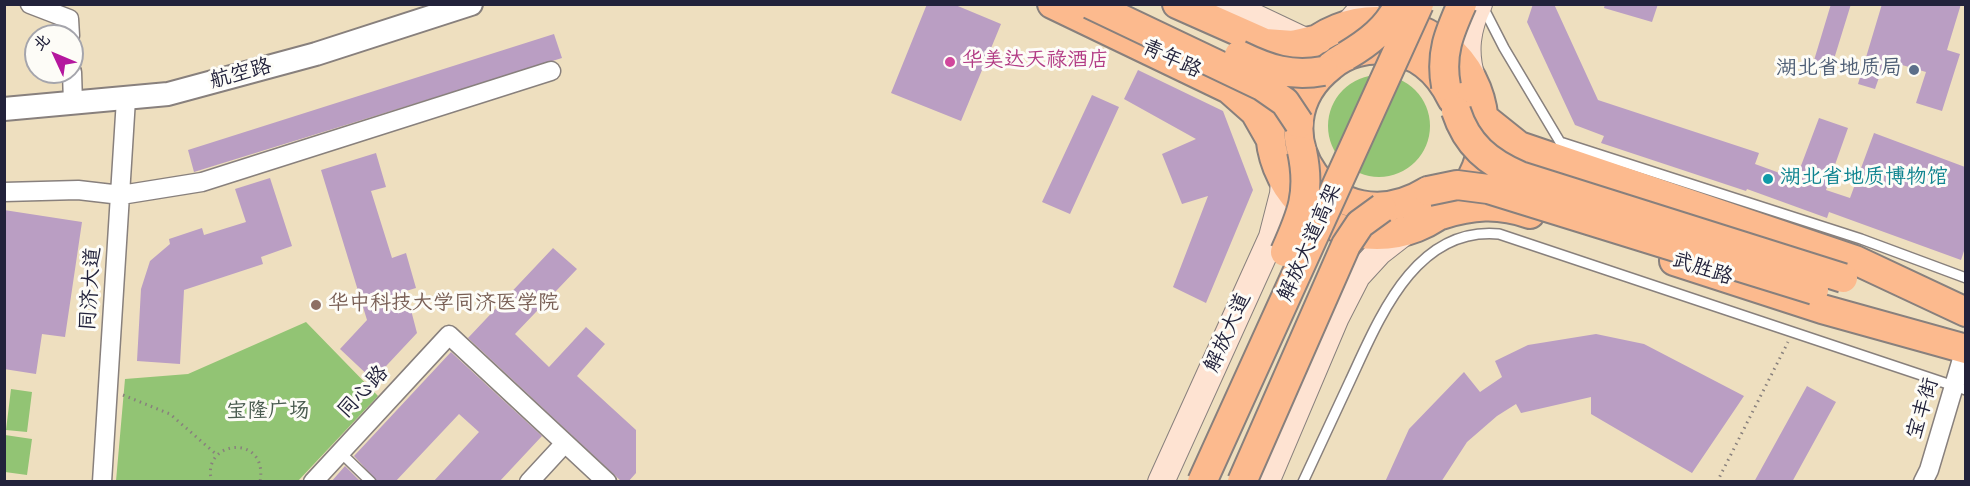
<!DOCTYPE html>
<meta charset="utf-8">
<style>
body{margin:0}
#map{position:relative;width:1970px;height:486px;overflow:hidden;background:#eedfbf;font-family:Mynerve,"LXGW WenKai TC",sans-serif}
canvas{display:block}
.frame{position:absolute;inset:0;border:6px solid #22223b;pointer-events:none}
.north{position:absolute;left:24px;top:24px;width:60px;height:60px;box-sizing:border-box;background:#fdfcf7;border:2px solid #a5a5ac;border-radius:50%;rotate:314deg;font-size:16px;font-weight:700;line-height:24px;text-align:center;color:#22223b}
.north::after{content:'';display:block;margin:auto;width:21px;height:27px;background:#b5179e;clip-path:polygon(50% 0,100% 100%,50% 72%,0 100%)}
</style>
<div id="map">
<canvas width="1970" height="486"></canvas>
<div class="frame"></div>
<div class="north">北</div>
</div>
<script>
const c = document.querySelector('canvas').getContext('2d');
c.lineJoin = 'round';
function fill(path, color) {
  c.fillStyle = color;
  c.fill(path, 'evenodd');
}
function strokePath(path, color, width, dash) {
  c.strokeStyle = color;
  c.lineWidth = width;
  c.lineCap = dash ? 'butt' : 'round';
  c.setLineDash(dash || []);
  c.stroke(path);
}
function label(font, color, halo, rows, align = 'center') {
  c.font = font + ' Mynerve,"LXGW WenKai TC",sans-serif';
  c.lineWidth = 6;
  c.setLineDash([]);
  c.textBaseline = 'middle';
  c.strokeStyle = halo;
  c.fillStyle = color;
  for (const [text, x, y, turn = 0] of rows) {
    c.save();
    c.translate(x, y);
    c.rotate((+turn || 0) * Math.PI / 180);
    c.textAlign = isNaN(turn) ? turn : align;
    if (halo) c.strokeText(text, 0, 0);
    c.fillText(text, 0, 0);
    c.restore();
  }
}
const green = new Path2D(`
 M1328 126a51 51 0 1 1 102 0a51 51 0 1 1-102 0Z
 M306 322 378 396 298 481H116L125 379 188 374Z
 M11 389 32 392 27 432 6 430Z
 M5 435 32 439 27 475 5 472Z`);
const building = new Path2D(`
 M927 4H953L1001 24 961 121 891 93Z
 M1533 4H1554L1598 100 1759 153 1755 164 1796 179 1819 118 1848 128 1826 190 1850 198 1874 133 1965 167V248L1961 260 1829 212 1827 218 1747 189 1746 191 1601 143 1604 136 1575 125 1527 22Z
 M1605 4H1658L1652 22 1604 8Z
 M1831 4H1851L1830 72 1812 67Z
 M1882 4H1961L1947 50 1960 54 1942 111 1916 103 1926 72 1885 60 1875 89 1858 84Z
 M554 34 562 58 194 172 188 150Z
 M1138 70 1223 111 1253 190 1206 303 1173 287 1208 196 1182 204 1162 154 1196 139 1124 99Z
 M1092 95 1119 107 1070 214 1042 202Z
 M376 153 386 187 371 191 392 258 406 253 416 288 406 291 417 333 373 380 340 349 367 320 321 170Z
 M270 178 292 246 261 257 263 264 184 290 180 364 137 361 141 289 150 261 170 244 169 239 202 228 204 235 246 222 235 189Z
 M4 210 82 222 65 337 42 334 36 374 4 369Z
 M553 248 577 269 515 334 549 367 586 327 605 344 577 376 636 430V473L628 482H622L468 338Z
 M1596 334 1644 344 1744 396 1692 473 1591 414V397L1521 413 1516 404 1497 416 1467 442 1441 482H1385L1409 429 1464 372 1480 392 1502 377 1495 361 1528 345Z
 M451 352 542 436 499 482H433L479 432 459 414 395 482H378L354 456Z
 M1807 386 1836 402 1792 482H1754Z
 M345 466 361 482H331Z`);
const path = new Path2D(`
 M123 395 170 414 217 455
 M212 482C199 440 269 432 260 482
 M1717 482 1788 342`);
const service = new Path2D(`
 M1482 5 1504 48 1560 142 1861 239 1966 278
 M340 452 371 482
 M1303 482C1319 448 1334 415 1350 381 1379 319 1415 226 1499 234L1966 390`);
const minor = new Path2D(`
 M30 4 69 19 70 36
 M72 72 73 103
 M4 192 78 190 121 195 202 182 551 71
 M102 482 126 99
 M313 482 449 335 607 482
 M529 482 565 443
 M1923 482 1929 470 1965 349`);
const tertiary = new Path2D(`
 M4 109 168 94 316 54 471 4`);
const secondary = new Path2D(`
 M1227 4 1307 42
 M1347 26 1366 4
 M1472 78C1464 52 1467 29 1479 4
 M1161 482 1272 237 1283 194 1284 180
 M1266 482 1336 317 1357 276 1379 252 1406 231`);
const primary = new Path2D(`
 M1052 4 1229 89 1255 112 1271 140
 M1177 4 1265 43 1293 45 1319 39
 M1270 128a107 107 0 1 1 214 0a107 107 0 1 1-214 0Z
 M1484 118 1519 146 1855 260 1966 312
 M1428 191C1332 250 1251 128 1331 66 1346 53 1367 48 1386 50 1417 52 1439 72 1452 99
 M1441 215C1472 205 1498 203 1530 214
 M1674 261 1822 309 1966 349`);
const primaryBridge = new Path2D(`
 M1090 4 1262 86 1285 102 1299 123
 M1239 55C1268 69 1291 77 1323 71
 M1346 56C1368 43 1388 28 1399 4
 M1446 86C1440 54 1449 33 1462 4
 M1456 111C1467 145 1488 162 1520 176L1843 278
 M1428 191 1457 185 1488 189 1814 290
 M1285 252C1302 214 1311 193 1302 151
 M1202 482 1419 4
 M1242 482 1346 245 1360 224 1382 208`);
const markers = [
 [950,62,6,"#d1479c"],
 [1914,70,6,"#5c6f8a"],
 [1768,179,6,"#0f9aa8"],
 [316,305,6,"#8d6e63"]
];
const streetNames = [
 ["青年路",1171,60,25],
 ["航空路",241,75,-15],
 ["解放大道高架",1311,243,-66],
 ["武胜路",1702,270,18],
 ["同济大道",92,289,-86],
 ["解放大道",1229,333,-66],
 ["同心路",364,393,-47],
 ["宝丰街",1924,409,-73]
];
const hotelNames = [
 ["华美达天禄酒店",962,62]
];
const serviceNames = [
 ["湖北省地质局",1902,70]
];
const cultureNames = [
 ["湖北省地质博物馆",1780,179]
];
const educationNames = [
 ["华中科技大学同济医学院",328,305]
];
const parkNames = [
 ["宝隆广场",268,413]
];
fill(green, '#92c474');
fill(building, '#ba9ec3');
strokePath(service, '#88807d', 12);
strokePath(minor, '#88807d', 21);
strokePath(tertiary, '#88807d', 26);
strokePath(secondary, '#88807d', 28);
strokePath(primary, '#88807d', 32);
strokePath(path, '#88807d', 3, [1.5, 4.5]);
strokePath(service, '#fff', 9);
strokePath(minor, '#fff', 18);
strokePath(tertiary, '#fff', 22);
strokePath(secondary, '#fee3d2', 26);
strokePath(primary, '#fcba8e', 28);
strokePath(primaryBridge, '#88807d', 32, []);
strokePath(primaryBridge, '#fcba8e', 28);
for (const [x, y, r, color] of markers) {
  const dot = new Path2D();
  dot.arc(x, y, r, 0, 2 * Math.PI);
  c.fillStyle = color;
  c.fill(dot);
  strokePath(dot, '#fdfcf7', 2);
}
label('21px', '#22223b', '#fdfcf7', streetNames);
label('21px', '#b23c85', '#fdfcf7', hotelNames, 'left');
label('21px', '#4e5e75', '#fdfcf7', serviceNames, 'right');
label('21px', '#0d838f', '#fdfcf7', cultureNames, 'left');
label('21px', '#785e54', '#fdfcf7', educationNames, 'left');
label('21px', '#495b4f', '#fdfcf7', parkNames);
</script>
